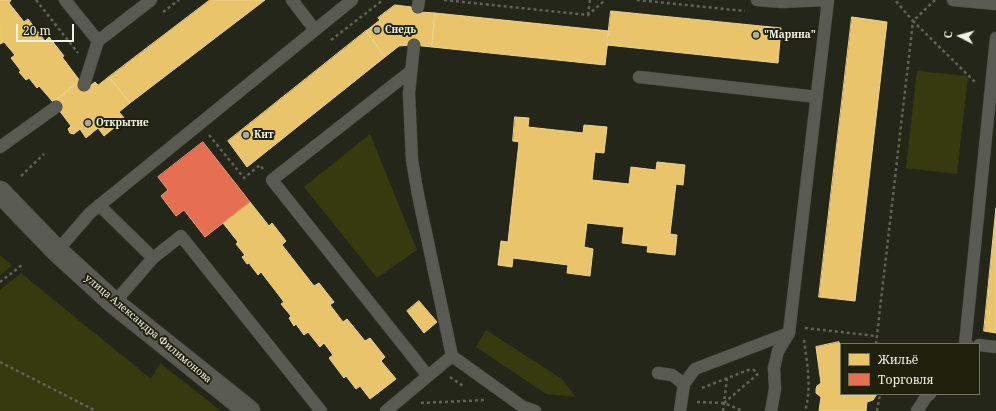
<!DOCTYPE html>
<meta charset="utf-8">
<style>
body{margin:0}
#map{position:relative;width:996px;height:411px;overflow:hidden;background:#25261a;font-family:"Noto Serif",serif}
canvas{display:block}
.legend{position:absolute;left:840px;top:343px;width:140px;height:52px;box-sizing:border-box;background:#1f210c;border:1px solid #737563;margin:0;padding:5px 7px;list-style:none;font-size:12px;color:#f1f3e5}
.legend li{display:flex;align-items:center;gap:8px;height:20px}
.legend b{width:20px;border:1px solid #737563}
.north{position:absolute;left:940px;top:16px;width:40px;height:40px;-webkit-text-stroke:3px #1f210c;paint-order:stroke;rotate:276deg;font-size:11px;font-weight:700;line-height:16px;text-align:center;color:#f1f3e5}
.north::after{content:'';display:block;margin:auto;width:14px;height:18px;background:#f1f3e5;clip-path:polygon(50% 0,100% 100%,50% 72%,0 100%)}
.scale{position:absolute;left:16px;top:24px;width:58px;height:18px;box-sizing:border-box;border:2px solid #f1f3e5;border-top:0;padding-left:5px;font-size:12px;line-height:14px;white-space:nowrap;color:#f1f3e5;-webkit-text-stroke:3px #1f210c;paint-order:stroke}
</style>
<div id="map">
<canvas width="996" height="411"></canvas>
<ul class="legend">
<li><b style="height:11px;background:#e9c46a"></b>Жильё</li>
<li><b style="height:11px;background:#e76f51"></b>Торговля</li>
</ul>
<div class="north">С</div>
<div class="scale">20 m</div>
</div>
<script>
const c = document.querySelector('canvas').getContext('2d');
c.lineJoin = 'round';
function fill(path, color) {
  c.fillStyle = color;
  c.fill(path, 'evenodd');
}
function strokePath(path, color, width, dash) {
  c.strokeStyle = color;
  c.lineWidth = width;
  c.lineCap = dash ? 'butt' : 'round';
  c.setLineDash(dash || []);
  c.stroke(path);
}
function label(font, color, halo, rows, align = 'center') {
  c.font = font + ' "Noto Serif",serif';
  c.lineWidth = 4;
  c.setLineDash([]);
  c.textBaseline = 'middle';
  c.strokeStyle = halo;
  c.fillStyle = color;
  for (const [text, x, y, turn = 0] of rows) {
    c.save();
    c.translate(x, y);
    c.rotate((+turn || 0) * Math.PI / 180);
    c.textAlign = isNaN(turn) ? turn : align;
    if (halo) c.strokeText(text, 0, 0);
    c.fillText(text, 0, 0);
    c.restore();
  }
}
const green = new Path2D(`
 M917 71 968 76 957 174 906 168Z
 M370 134 417 250 377 278 304 187Z
 M0 255 12 266 0 275Z
 M21 273 151 379 160 363 221 411H0V290Z
 M486 330 562 379 576 397 546 394 476 347Z`);
const homes = new Path2D(`
 M0 0H11L9 3 24 22 28 19 45 41 49 37 64 56 62 57 80 81 53 102 39 86 37 88 29 78 26 80 19 72 21 71 11 58 15 55 4 42 0 44Z
 M210 0H265L130 103 109 77Z
 M395 5 420 8 419 12 435 13 432 47 412 45 399 46 385 57 366 31 380 20 378 18Z
 M611 11 781 28 778 63 607 45Z
 M435 13 609 31 605 65 432 47Z
 M852 17 887 22 855 301 819 297Z
 M366 31 385 57 247 167 228 141Z
 M109 77 130 103 119 112 125 119 104 136 98 128 86 138 80 129 74 134 70 133 68 129 71 126 53 102 80 81 86 89 95 82 98 85Z
 M515 117 529 118 528 127 583 133 584 125 607 127 604 153 595 152 592 180 629 184 631 167 656 170 657 162 685 165 683 185 676 184 670 234 677 235 675 255 647 252 648 246 622 243 624 227 587 223 584 247 593 249 590 276 567 273 568 265 513 258 512 267 498 265 501 241 508 242 519 142 513 141Z
 M250 202 269 226 272 223 286 241 282 245 314 286 319 283 334 302 330 305 343 322 347 319 365 341 370 338 385 357 381 361 396 379 370 399 360 386 356 389 346 376 344 378 329 358 333 355 324 343 320 347 308 332 304 335 296 324 294 326 289 318 291 316 281 304 284 302 261 272 258 275 249 263 247 264 242 257 245 255 236 244 238 242 223 223Z
 M996 208V333L984 331Z
 M419 301 437 322 424 333 407 311Z
 M839 342 840 346H841V394H877L873 400 867 402 866 411H819L821 397 816 393V389L817 386 821 383 816 347Z`);
const shops = new Path2D(`
 M203 142 250 202 205 237 184 210 176 216 161 196 168 190 158 177Z`);
const path = new Path2D(`
 M36 0 78 53
 M444 0 588 15 605 0
 M637 0 745 11
 M935 0 913 21 976 83
 M163 12 179 0
 M588 15 590 0
 M331 40 383 0
 M209 135 244 178 260 165 263 169
 M21 176 44 154
 M0 282 22 265
 M805 328 876 336
 M804 340C807 362 812 389 805 411
 M876 344 913 21 895 0
 M0 362 96 411
 M450 377 463 386
 M702 388 748 370H754L758 373
 M697 402 724 403 743 411
 M421 403 486 400
 M724 403 759 373
 M723 411 727 378
 M877 411 880 394`);
const service = new Path2D(`
 M65 0 98 41 151 0
 M292 0 315 30
 M757 0 781 2 825 0
 M953 0 996 4
 M418 7 419 0
 M414 45 409 93 412 160 418 195 452 356
 M411 71 272 180 428 376
 M639 77 817 97
 M84 85 98 41
 M0 147 56 107
 M99 205 153 258 114 303
 M57 251 90 213 352 0
 M153 258 181 236 321 411
 M967 344H965L996 38
 M979 345 996 347
 M658 373 672 375 684 384
 M386 411 452 356 523 407 535 411
 M680 411 684 384 695 369 789 333 828 0
 M771 411 775 389 774 368 778 351 789 333
 M917 411 926 397 930 394`);
const secondary = new Path2D(`
 M0 192 57 251 114 303 249 411`);
const markers = [
 [377,30,4,"#aaab9e"],
 [756,35,4,"#aaab9e"],
 [88,123,4,"#aaab9e"],
 [246,135,4,"#aaab9e"]
];
const poiNames = [
 ["Снедь",385,30],
 ["\"Марина\"",764,35],
 ["Открытие",96,123],
 ["Кит",254,135]
];
const streetNames = [
 ["улица Александра Филимонова",148,329,40]
];
fill(green, '#363a0e');
fill(homes, '#e9c46a');
strokePath(homes, '#ebd28f', 1);
fill(shops, '#e76f51');
strokePath(shops, '#ea977d', 1);
strokePath(service, '#43443b', 13);
strokePath(secondary, '#43443b', 23);
strokePath(path, '#61625a', 2.5, [3, 3]);
strokePath(service, '#595a52', 12);
strokePath(secondary, '#595a52', 22);
for (const [x, y, r, color] of markers) {
  const dot = new Path2D();
  dot.arc(x, y, r, 0, 2 * Math.PI);
  c.fillStyle = color;
  c.fill(dot);
  strokePath(dot, '#1f210c', 1.5);
}
label('bold 10px', '#f1f3e5', '#1f210c', poiNames, 'left');
label('10px', '#f1f3e5', '#1f210c', streetNames);
</script>
